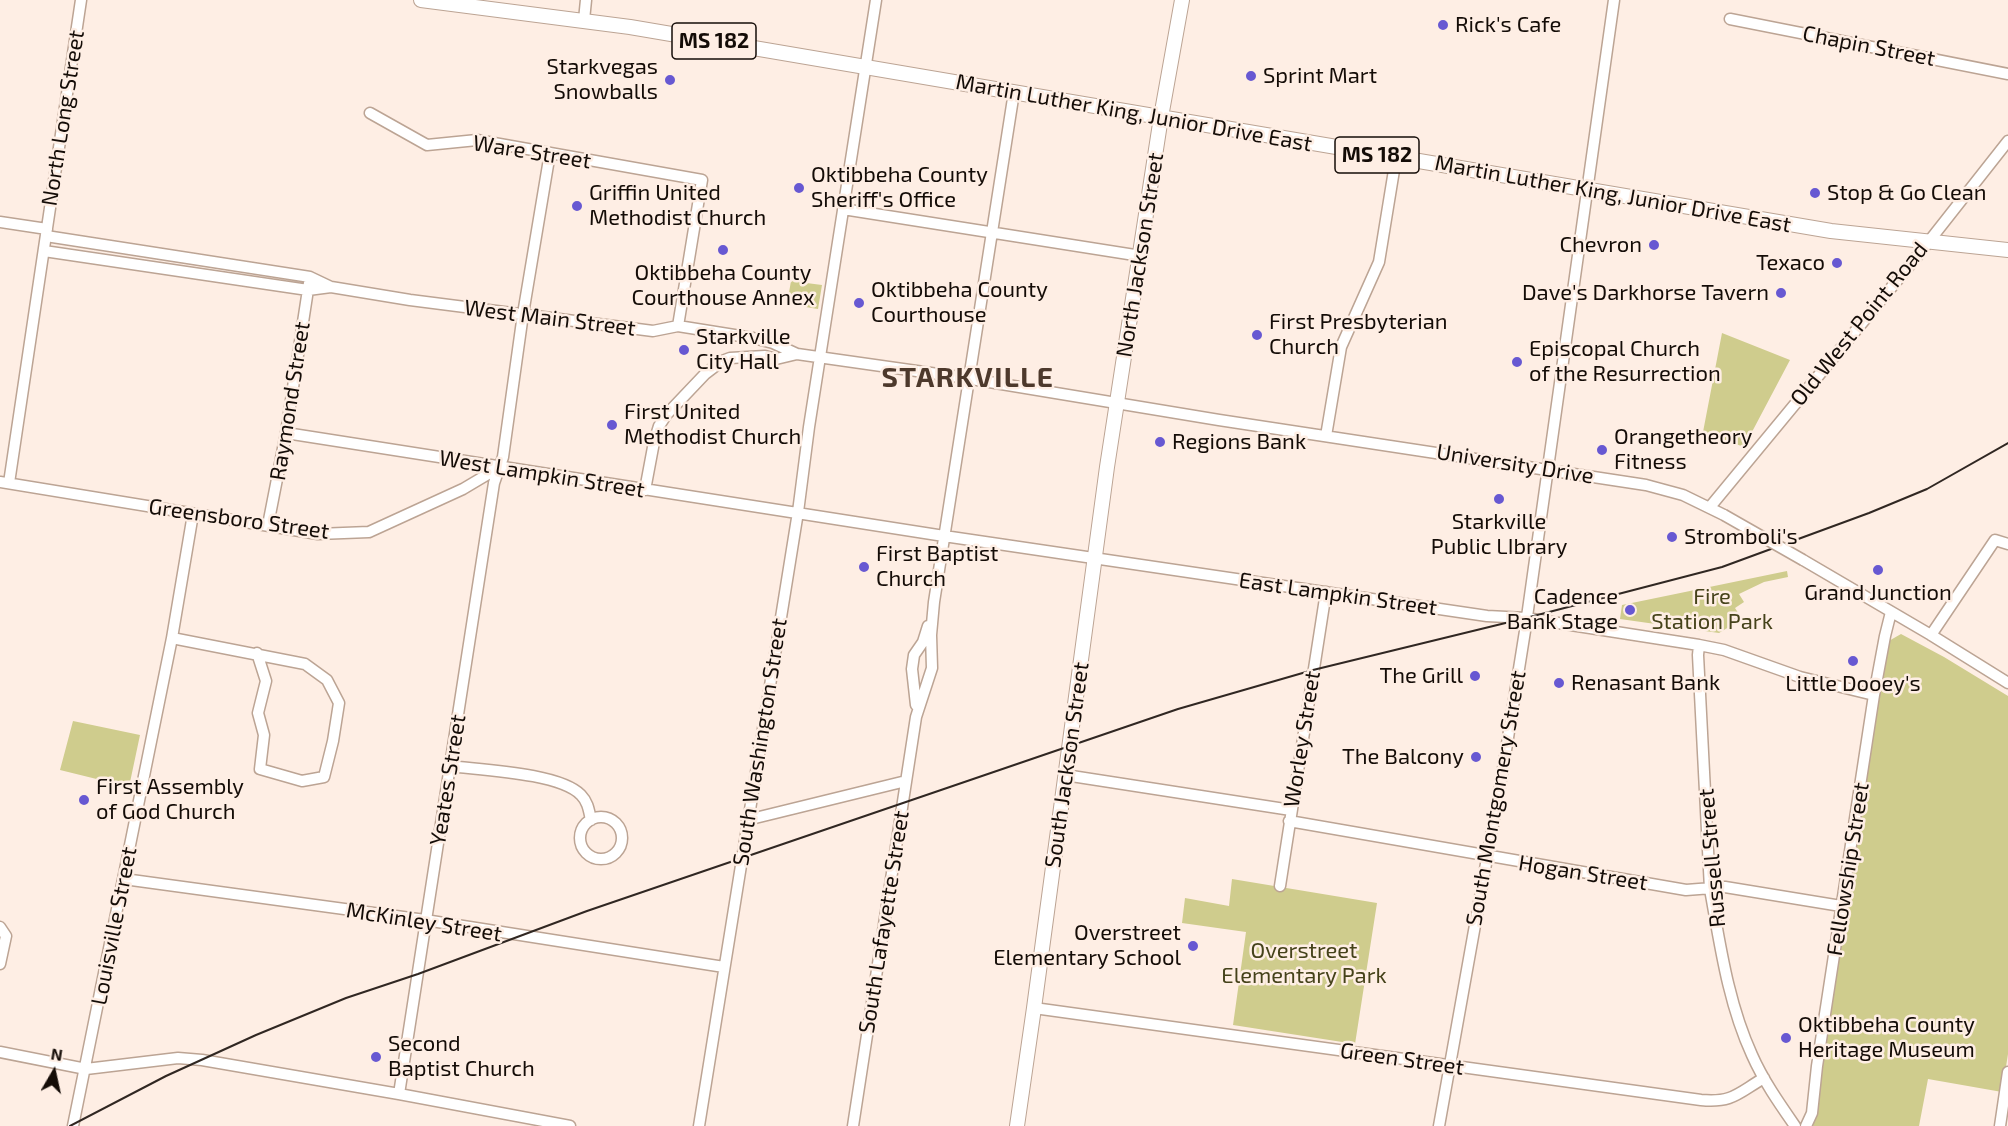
<!DOCTYPE html>
<style>
body{margin:0}
#map{position:relative;width:2008px;height:1126px;overflow:hidden;background:#feeee4;font-family:"Exo 2",sans-serif}
canvas{display:block}
.north{position:absolute;left:24px;top:1042px;width:60px;height:60px;-webkit-text-stroke:4px #feeee4;paint-order:stroke;rotate:9deg;font-size:16px;font-weight:700;line-height:24px;text-align:center;color:#140c07}
.north::after{content:'';display:block;margin:auto;width:21px;height:27px;background:#140c07;clip-path:polygon(50% 0,100% 100%,50% 72%,0 100%)}
</style>
<div id="map">
<canvas width="2008" height="1126"></canvas>
<div class="north">N</div>
</div>
<script>
const c = document.querySelector('canvas').getContext('2d');
c.lineJoin = 'round';
function fill(path, color) {
  c.fillStyle = color;
  c.fill(path, 'evenodd');
}
function strokePath(path, color, width, dash) {
  c.strokeStyle = color;
  c.lineWidth = width;
  c.lineCap = dash ? 'butt' : 'round';
  c.setLineDash(dash || []);
  c.stroke(path);
}
function label(font, color, halo, rows, align = 'center') {
  c.font = font + ' "Exo 2",sans-serif';
  c.lineWidth = 5;
  c.setLineDash([]);
  c.textBaseline = 'middle';
  c.strokeStyle = halo;
  c.fillStyle = color;
  for (const [text, x, y, turn = 0] of rows) {
    c.save();
    c.translate(x, y);
    c.rotate((+turn || 0) * Math.PI / 180);
    c.textAlign = isNaN(turn) ? turn : align;
    if (halo) c.strokeText(text, 0, 0);
    c.fillText(text, 0, 0);
    c.restore();
  }
}
const green = new Path2D(`
 M791 281 822 285 818 309 787 304Z
 M1722 333 1790 360 1744 447 1703 432Z
 M1787 571 1788 577 1764 582 1739 594 1744 602 1735 608 1742 619 1719 633 1620 619 1622 605Z
 M1901 634 1944 657 2008 696V1054L2002 1092 1928 1079 1919 1126H1813L1887 642Z
 M73 721 140 735 129 787 60 770Z
 M1232 879 1377 903 1355 1044 1233 1025 1246 932 1182 923 1185 898 1229 906Z`);
const minor = new Path2D(`
 M1730 19 2008 74
 M584 20 586 0
 M370 113 427 145 477 140 702 180 678 326
 M843 209 1141 256
 M0 222 47 229
 M46 236 310 277 331 287 410 300 653 331 678 326 753 338 773 343 797 354 959 377 1219 420 1646 485 1683 495 1724 515
 M44 251 308 290 331 287
 M286 433 944 536 1487 616 1526 618 1699 645 1724 650 1800 677 1874 695
 M1326 436 1341 347 1379 262 1396 158
 M0 482 318 534 369 532 463 489 500 467
 M9 483 81 0
 M645 490 654 442 659 426 667 414 705 374 722 361 730 358 765 356 776 359 797 354
 M1710 507 1919 254 2008 141
 M268 525 286 433 309 283
 M1803 560 1931 635 2008 683
 M1931 635 1995 540 2008 544
 M172 638 305 664 327 680 339 703 333 741 324 777 302 781 260 769 264 735 258 713 266 681 257 653
 M1699 645 1698 655 1710 889C1720 944 1728 1003 1752 1055 1763 1080 1779 1103 1795 1126
 M916 705 912 669 914 655 923 642 928 626
 M450 766C482 770 560 773 581 795 588 802 589 811 591 820
 M1065 775 1291 810
 M580 838a21 21 0 1 1 42 0a21 21 0 1 1-42 0Z
 M747 820 906 781
 M1289 821 1686 890 1725 887 1841 906
 M124 879 425 920 724 967
 M1280 886 1326 592
 M0 927 6 936 0 964
 M1034 1008 1701 1100C1733 1103 1738 1093 1764 1078
 M0 1052 86 1069 178 1058 202 1060 399 1094 570 1126
 M399 1094 494 483 503 457 523 314 550 153
 M73 1126 172 638 193 514
 M699 1126 798 512 809 427 876 0
 M853 1126 916 717 932 668 931 635 934 602 1014 92
 M1439 1126 1503 769 1525 631 1614 0
 M1806 1126 1812 1113 1817 1066 1874 695 1885 636 1891 612
 M2000 1126 2008 1072`);
const major = new Path2D(`
 M421 0 630 27 1831 231 2008 250
 M1017 1126 1034 1008 1107 467 1161 117 1182 0`);
const rail = new Path2D(`
 M70 1126 166 1076 256 1035 346 998 418 974 587 911 1178 709 1313 670 1526 618 1722 567 1869 513 1927 489 2008 443`);
const minorBridge = new Path2D(`
 M1724 515 1803 560`);
const markers = [
 [1443,25,6,"#6758d2"],
 [1251,76,6,"#6758d2"],
 [670,80,6,"#6758d2"],
 [799,188,6,"#6758d2"],
 [1815,193,6,"#6758d2"],
 [577,206,6,"#6758d2"],
 [1654,245,6,"#6758d2"],
 [723,250,6,"#6758d2"],
 [1837,263,6,"#6758d2"],
 [1781,293,6,"#6758d2"],
 [859,303,6,"#6758d2"],
 [1257,335,6,"#6758d2"],
 [684,350,6,"#6758d2"],
 [1517,362,6,"#6758d2"],
 [612,425,6,"#6758d2"],
 [1160,442,6,"#6758d2"],
 [1602,450,6,"#6758d2"],
 [1499,499,6,"#6758d2"],
 [1672,537,6,"#6758d2"],
 [864,567,6,"#6758d2"],
 [1878,570,6,"#6758d2"],
 [1630,610,6,"#6758d2"],
 [1853,661,6,"#6758d2"],
 [1475,676,6,"#6758d2"],
 [1559,683,6,"#6758d2"],
 [1476,757,6,"#6758d2"],
 [84,800,6,"#6758d2"],
 [1193,946,6,"#6758d2"],
 [1786,1038,6,"#6758d2"],
 [376,1057,6,"#6758d2"]
];
const shields = [
 [714,41,84],
 [1377,155,84]
];
const shieldNames = [
 ["MS 182",714,41],
 ["MS 182",1377,155]
];
const poiNames = [
 ["Rick's Cafe",1455,25],
 ["Starkvegas",658,67,"right"],
 ["Snowballs",658,92,"right"],
 ["Sprint Mart",1263,76],
 ["Oktibbeha County",811,175],
 ["Sheriff's Office",811,200],
 ["Griffin United",589,193],
 ["Methodist Church",589,218],
 ["Stop & Go Clean",1827,193],
 ["Chevron",1642,245,"right"],
 ["Texaco",1825,263,"right"],
 ["Oktibbeha County",723,273,"center"],
 ["Courthouse Annex",723,298,"center"],
 ["Oktibbeha County",871,290],
 ["Courthouse",871,315],
 ["Dave's Darkhorse Tavern",1769,293,"right"],
 ["First Presbyterian",1269,322],
 ["Church",1269,347],
 ["Starkville",696,337],
 ["City Hall",696,362],
 ["Episcopal Church",1529,349],
 ["of the Resurrection",1529,374],
 ["First United",624,412],
 ["Methodist Church",624,437],
 ["Orangetheory",1614,437],
 ["Fitness",1614,462],
 ["Regions Bank",1172,442],
 ["Starkville",1499,522,"center"],
 ["Public LIbrary",1499,547,"center"],
 ["Stromboli's",1684,537],
 ["First Baptist",876,554],
 ["Church",876,579],
 ["Grand Junction",1878,593,"center"],
 ["Cadence",1618,597,"right"],
 ["Bank Stage",1618,622,"right"],
 ["The Grill",1463,676,"right"],
 ["Renasant Bank",1571,683],
 ["Little Dooey's",1853,684,"center"],
 ["The Balcony",1464,757,"right"],
 ["First Assembly",96,787],
 ["of God Church",96,812],
 ["Overstreet",1181,933,"right"],
 ["Elementary School",1181,958,"right"],
 ["Oktibbeha County",1798,1025],
 ["Heritage Museum",1798,1050],
 ["Second",388,1044],
 ["Baptist Church",388,1069]
];
const streetNames = [
 ["Chapin Street",1869,46,11],
 ["Martin Luther King, Junior Drive East",1134,113,10],
 ["North Long Street",63,118,-81],
 ["Ware Street",532,152,9],
 ["Martin Luther King, Junior Drive East",1613,194,10],
 ["North Jackson Street",1140,255,-81],
 ["West Main Street",550,318,7],
 ["Old West Point Road",1859,324,-51],
 ["Raymond Street",290,401,-81],
 ["University Drive",1515,464,9],
 ["West Lampkin Street",542,474,9],
 ["Greensboro Street",239,519,8],
 ["East Lampkin Street",1338,594,8],
 ["Worley Street",1302,739,-81],
 ["South Washington Street",760,742,-81],
 ["South Jackson Street",1067,765,-82],
 ["Yeates Street",448,780,-81],
 ["South Montgomery Street",1496,798,-80],
 ["Russell Street",1712,858,-95],
 ["Fellowship Street",1848,869,-81],
 ["Hogan Street",1583,873,9],
 ["McKinley Street",424,922,9],
 ["South Lafayette Street",884,922,-81],
 ["Louisville Street",114,926,-79],
 ["Green Street",1402,1059,8]
];
const parkNames = [
 ["Fire",1712,597],
 ["Station Park",1712,622],
 ["Overstreet",1304,951],
 ["Elementary Park",1304,976]
];
const districtNames = [
 ["STARKVILLE",968,378]
];
fill(green, '#cfcc8d');
strokePath(minor, '#bca494', 13);
strokePath(major, '#bca494', 16);
strokePath(minor, '#fff', 10);
strokePath(major, '#fff', 14);
strokePath(rail, '#302722', 2);
strokePath(minorBridge, '#bca494', 13, []);
strokePath(minorBridge, '#fff', 10);
for (const [x, y, r, color] of markers) {
  const dot = new Path2D();
  dot.arc(x, y, r, 0, 2 * Math.PI);
  c.fillStyle = color;
  c.fill(dot);
  strokePath(dot, '#feeee4', 2);
}
for (const [x, y, w] of shields) {
  const box = new Path2D();
  box.roundRect(x - w / 2, y - 18, w, 36, 4.5);
  c.fillStyle = '#feeee4';
  c.fill(box);
  strokePath(box, '#140c07', 1.5);
}
label('bold 21px', '#140c07', null, shieldNames);
label('22px', '#140c07', '#feeee4', poiNames, 'left');
label('22px', '#140c07', '#feeee4', streetNames);
label('22px', '#45421a', '#feeee4', parkNames);
c.letterSpacing = '1.5px';
label('bold 28px', '#4d392c', '#feeee4', districtNames);
c.letterSpacing = '0px';
</script>
